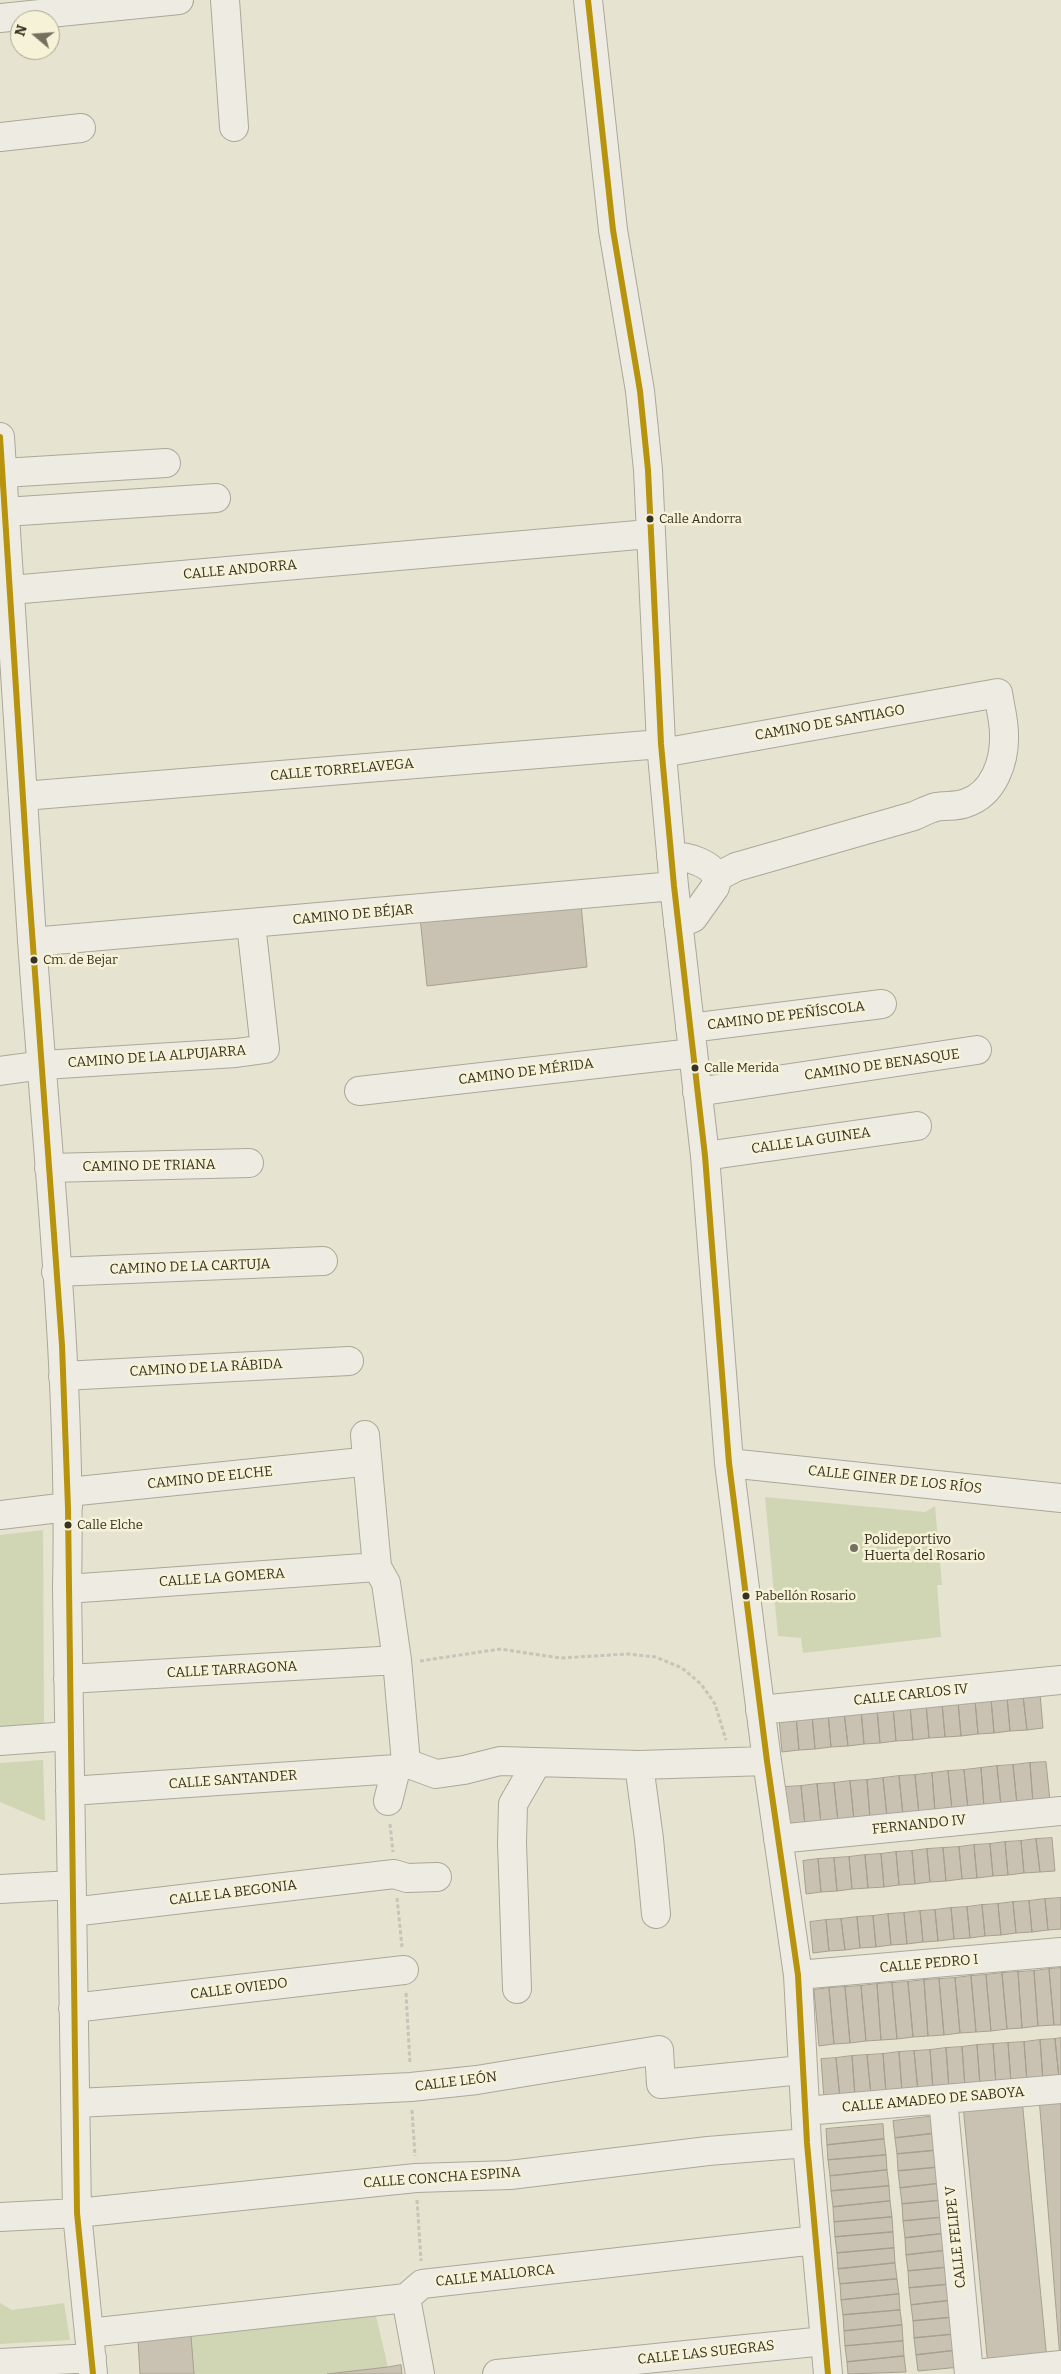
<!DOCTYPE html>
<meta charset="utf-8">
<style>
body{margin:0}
#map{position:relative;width:1061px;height:2374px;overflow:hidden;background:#e6e3d1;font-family:Bitter,serif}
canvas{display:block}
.north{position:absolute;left:10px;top:10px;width:50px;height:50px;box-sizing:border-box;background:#f5f2d8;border:1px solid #aaa58f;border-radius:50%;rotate:288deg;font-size:14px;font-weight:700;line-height:20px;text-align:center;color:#3a3221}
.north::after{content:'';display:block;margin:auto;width:18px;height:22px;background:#76705f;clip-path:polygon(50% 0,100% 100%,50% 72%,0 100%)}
</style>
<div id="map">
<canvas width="1061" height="2374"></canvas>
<div class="north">N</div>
</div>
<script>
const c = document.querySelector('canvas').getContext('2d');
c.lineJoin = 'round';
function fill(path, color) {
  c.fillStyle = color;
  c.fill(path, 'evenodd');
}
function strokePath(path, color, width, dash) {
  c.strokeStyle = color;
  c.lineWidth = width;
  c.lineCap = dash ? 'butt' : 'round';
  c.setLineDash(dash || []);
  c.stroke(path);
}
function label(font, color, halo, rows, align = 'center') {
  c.font = font + ' Bitter,serif';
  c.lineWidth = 5;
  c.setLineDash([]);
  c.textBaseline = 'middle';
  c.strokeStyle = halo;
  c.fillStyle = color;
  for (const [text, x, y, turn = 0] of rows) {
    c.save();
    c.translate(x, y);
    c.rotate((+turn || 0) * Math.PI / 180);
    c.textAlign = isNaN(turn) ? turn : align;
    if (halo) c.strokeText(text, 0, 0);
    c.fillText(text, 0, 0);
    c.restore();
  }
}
const green = new Path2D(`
 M765 1497 925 1512 935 1506 942 1585H937L941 1637 803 1653 801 1638 778 1636Z
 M43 1530 44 1725 0 1727V1535Z
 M43 1760 45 1821 0 1802V1763Z
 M0 2303 12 2310 64 2303 70 2340 0 2344Z
 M376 2316 388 2367 327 2374H194L191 2336Z`);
const building = new Path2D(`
 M581 904 587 967 427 986 420 917Z
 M1040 1694 1043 1728 1027 1730 1023 1696Z
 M1023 1696 1027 1730 1010 1731 1007 1697Z
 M1007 1697 1010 1731 994 1733 991 1699Z
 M991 1699 994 1733 978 1734 975 1700Z
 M975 1700 978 1734 961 1736 958 1701Z
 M958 1701 961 1736 945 1737 942 1703Z
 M942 1703 945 1737 929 1738 926 1704Z
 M926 1704 929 1738 913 1740 910 1706Z
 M910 1706 913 1740 896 1741 893 1707Z
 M893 1707 896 1741 880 1743 877 1709Z
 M877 1709 880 1743 864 1744 861 1710Z
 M861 1710 864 1744 848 1746 844 1712Z
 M844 1712 848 1746 831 1747 828 1713Z
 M828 1713 831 1747 815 1749 812 1715Z
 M812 1715 815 1749 799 1750 796 1716Z
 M796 1716 799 1750 782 1752 779 1718Z
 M1046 1762 1050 1801 1033 1803 1030 1763Z
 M1030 1763 1033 1803 1017 1804 1013 1765Z
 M1013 1765 1017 1804 1001 1806 997 1766Z
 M997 1766 1001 1806 984 1807 981 1768Z
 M981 1768 984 1807 968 1809 964 1770Z
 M964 1770 968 1809 952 1810 948 1771Z
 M948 1771 952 1810 935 1812 932 1773Z
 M932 1773 935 1812 919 1814 915 1775Z
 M915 1775 919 1814 903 1815 899 1776Z
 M899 1776 903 1815 887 1817 883 1778Z
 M883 1778 887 1817 870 1818 867 1780Z
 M867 1780 870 1818 854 1820 850 1781Z
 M850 1781 854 1820 838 1822 834 1783Z
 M834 1783 838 1822 821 1823 817 1784Z
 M817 1784 821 1823 805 1825 801 1786Z
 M801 1786 805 1825 788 1826 785 1787Z
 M1052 1838 1055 1871 1040 1872 1036 1839Z
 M1036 1839 1040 1872 1024 1873 1021 1841Z
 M1021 1841 1024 1873 1008 1875 1005 1842Z
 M1005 1842 1008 1875 993 1876 990 1844Z
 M990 1844 993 1876 977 1878 974 1845Z
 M974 1845 977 1878 962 1879 959 1847Z
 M959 1847 962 1879 946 1881 943 1848Z
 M943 1848 946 1881 930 1882 927 1849Z
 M927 1849 930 1882 915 1884 912 1851Z
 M912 1851 915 1884 899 1885 896 1852Z
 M896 1852 899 1885 884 1887 881 1854Z
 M881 1854 884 1887 868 1888 865 1855Z
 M865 1855 868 1888 852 1889 849 1857Z
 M849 1857 852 1889 837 1891 834 1858Z
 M834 1858 837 1891 821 1892 818 1859Z
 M818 1859 821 1892 806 1894 803 1861Z
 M1061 1898V1929L1048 1930 1045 1899Z
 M1045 1899 1048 1930 1032 1932 1029 1901Z
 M1029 1901 1032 1932 1016 1933 1013 1902Z
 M1013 1902 1016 1933 1001 1935 998 1904Z
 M998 1904 1001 1935 985 1936 982 1905Z
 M982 1905 985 1936 970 1938 967 1907Z
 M967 1907 970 1938 954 1939 951 1908Z
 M951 1908 954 1939 938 1941 935 1910Z
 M935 1910 938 1941 923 1942 920 1911Z
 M920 1911 923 1942 907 1944 904 1913Z
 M904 1913 907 1944 891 1945 888 1914Z
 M888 1914 891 1945 876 1947 873 1916Z
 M873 1916 876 1947 860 1948 857 1917Z
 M857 1917 860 1948 845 1950 841 1919Z
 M841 1919 845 1950 829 1951 826 1920Z
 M826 1920 829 1951 813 1953 810 1922Z
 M1061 1968V2025H1054L1049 1969Z
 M1049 1969 1054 2025 1038 2026 1034 1971Z
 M1034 1971 1038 2026 1022 2028 1018 1972Z
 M1018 1972 1022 2028 1007 2029 1002 1973Z
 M1002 1973 1007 2029 991 2031 986 1975Z
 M986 1975 991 2031 976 2032 971 1976Z
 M971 1976 976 2032 960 2033 955 1978Z
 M955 1978 960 2033 944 2035 939 1979Z
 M939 1979 944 2035 928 2036 924 1980Z
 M924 1980 928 2036 913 2037 908 1982Z
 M908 1982 913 2037 897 2039 892 1983Z
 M892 1983 897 2039 881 2040 877 1984Z
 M877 1984 881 2040 866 2041 861 1986Z
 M861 1986 866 2041 850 2043 845 1987Z
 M845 1987 850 2043 834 2044 829 1988Z
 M829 1988 834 2044 819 2046 814 1990Z
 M1061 2038V2078H1059L1055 2039Z
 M1055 2039 1059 2078 1043 2080 1040 2040Z
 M1040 2040 1043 2080 1027 2081 1024 2042Z
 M1024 2042 1027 2081 1011 2082 1008 2043Z
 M1008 2043 1011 2082 996 2084 993 2044Z
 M993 2044 996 2084 980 2085 977 2045Z
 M977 2045 980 2085 965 2087 962 2047Z
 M962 2047 965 2087 949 2088 946 2048Z
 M946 2048 949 2088 933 2089 930 2050Z
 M930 2050 933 2089 918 2091 914 2051Z
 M914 2051 918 2091 902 2092 899 2052Z
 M899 2052 902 2092 886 2093 883 2054Z
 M883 2054 886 2093 871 2095 867 2055Z
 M867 2055 871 2095 855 2096 852 2056Z
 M852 2056 855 2096 840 2098 836 2058Z
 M836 2058 840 2098 824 2099 821 2059Z
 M1061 2095V2358H1060L1039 2097Z
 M1022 2099 1047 2360 988 2366 963 2105Z
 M936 2116 938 2133 895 2138 893 2121Z
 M883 2124 884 2139 827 2145 826 2129Z
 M938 2133 940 2150 897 2154 895 2138Z
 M884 2139 886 2155 828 2160 827 2145Z
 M940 2150 941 2167 898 2171 897 2154Z
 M886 2155 887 2170 830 2176 828 2160Z
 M941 2167 943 2183 900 2188 898 2171Z
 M887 2170 889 2186 831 2191 830 2176Z
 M943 2183 945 2200 902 2204 900 2188Z
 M889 2186 890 2201 833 2207 831 2191Z
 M945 2200 946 2217 903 2221 902 2204Z
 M890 2201 892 2217 834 2222 833 2207Z
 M892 2217 893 2232 835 2237 834 2222Z
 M946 2217 948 2233 905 2238 903 2221Z
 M893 2232 894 2248 837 2253 835 2237Z
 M948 2233 950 2250 906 2255 905 2238Z
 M894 2248 895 2263 838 2269 837 2253Z
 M950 2250 951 2267 908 2271 906 2255Z
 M895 2263 897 2279 840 2284 838 2269Z
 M951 2267 953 2284 909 2288 908 2271Z
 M897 2279 899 2294 841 2300 840 2284Z
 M953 2284 954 2300 911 2305 909 2288Z
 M899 2294 900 2310 843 2315 841 2300Z
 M954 2300 956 2317 913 2321 911 2305Z
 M900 2310 902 2325 844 2331 843 2315Z
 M956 2317 957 2334 914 2338 913 2321Z
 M902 2325 903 2341 845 2346 844 2331Z
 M957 2334 959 2350 916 2355 914 2338Z
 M191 2336 194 2374H140L138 2340Z
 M903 2341 904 2356 847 2362 845 2346Z
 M959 2350 961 2367 918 2371 916 2355Z
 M904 2356 906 2372 848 2374 847 2362Z
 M401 2365 402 2374H327L388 2367Z`);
const path = new Path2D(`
 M420 1661 500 1649 560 1658 628 1654 656 1657 682 1668 701 1684 715 1704 726 1740
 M390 1824 393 1852
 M397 1898 402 1947
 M406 1993 410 2064
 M412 2110 415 2156
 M417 2200 421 2261`);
const minor = new Path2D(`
 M225 0 234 127
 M588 0 613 230 640 391 648 470 661 744 674 886 705 1156 729 1463 767 1761 798 1975 807 2143 828 2374
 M0 18 179 0
 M0 137 81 128
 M0 437C12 604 20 772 32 940 47 1156 72 1372 67 1589L77 2213 93 2374
 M3 473 166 463
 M5 512 216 498
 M11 590 649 534
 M662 753 998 693C1000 706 1004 721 1004 734 1005 761 994 794 966 803 956 807 946 805 936 807 928 809 921 813 914 816L736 867 717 877
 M23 796 661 744
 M671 856C686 856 713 863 717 879L715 887 693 918 678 924
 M32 942 674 886
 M690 1028 882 1004
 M0 1071 43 1065 236 1053 265 1049 251 924
 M359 1091 693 1053
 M697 1092 977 1050
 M705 1156 917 1126
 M49 1168 249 1163
 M56 1272 323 1261
 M63 1376 349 1361
 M365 1435 377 1567 386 1583 397 1660 406 1763 436 1774 464 1770 500 1761 639 1765 767 1761
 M729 1463 1061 1498
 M68 1492 352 1463
 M0 1515 68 1507
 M67 1589 377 1567
 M68 1679 397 1660
 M760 1710 1061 1680
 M0 1741 69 1736
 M639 1765 649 1839 656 1914
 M70 1791 396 1769
 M388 1801 396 1769 406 1763
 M778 1839 1061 1811
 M0 1889 72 1885
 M72 1912 394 1874 407 1878 437 1877
 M798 1975 1061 1952
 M517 1989 512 1843 513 1804 536 1764
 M73 2008 404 1970
 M943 2099 969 2374
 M76 2103 411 2087 477 2080 659 2050 661 2084 802 2070
 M805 2111 1061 2089
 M0 2217 77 2213 416 2178 510 2175 708 2151 807 2143
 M406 2298 420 2374
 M89 2333 406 2298 422 2284 816 2240
 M0 2363 92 2358
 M497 2374 825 2341
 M976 2374 1061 2365`);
const bus1 = new Path2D(`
 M588 0 613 230 640 391 648 470 661 744 674 886 705 1156 729 1463 767 1761 798 1975 807 2143 828 2374
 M0 437 28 877 62 1345 68 1508 77 2213 93 2374`);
const markers = [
 [650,519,4.5,"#3a3221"],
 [34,960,4.5,"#3a3221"],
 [695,1068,4.5,"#3a3221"],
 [68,1525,4.5,"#3a3221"],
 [854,1548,5,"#76705f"],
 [746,1596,4.5,"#3a3221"]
];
const busNames = [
 ["Calle Andorra",659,519],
 ["Cm. de Bejar",43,960],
 ["Calle Merida",704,1068],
 ["Calle Elche",77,1525],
 ["Pabellón Rosario",755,1596]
];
const streetNames = [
 ["CALLE ANDORRA",240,570,-5],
 ["CAMINO DE SANTIAGO",830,723,-10],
 ["CALLE TORRELAVEGA",342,770,-5],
 ["CAMINO DE BÉJAR",353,915,-5],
 ["CAMINO DE PEÑÍSCOLA",786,1016,-7],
 ["CAMINO DE LA ALPUJARRA",157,1057,-4],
 ["CAMINO DE BENASQUE",882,1065,-8],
 ["CAMINO DE MÉRIDA",526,1072,-7],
 ["CALLE LA GUINEA",811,1141,-8],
 ["CAMINO DE TRIANA",149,1166,-1],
 ["CAMINO DE LA CARTUJA",190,1267,-2],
 ["CAMINO DE LA RÁBIDA",206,1368,-3],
 ["CAMINO DE ELCHE",210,1478,-6],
 ["CALLE GINER DE LOS RÍOS",895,1480,6],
 ["CALLE LA GOMERA",222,1578,-4],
 ["CALLE TARRAGONA",232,1670,-3],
 ["CALLE CARLOS IV",911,1695,-6],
 ["CALLE SANTANDER",233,1780,-4],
 ["FERNANDO IV",919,1825,-6],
 ["CALLE LA BEGONIA",233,1893,-7],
 ["CALLE PEDRO I",929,1964,-5],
 ["CALLE OVIEDO",239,1989,-7],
 ["CALLE LEÓN",456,2082,-7],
 ["CALLE AMADEO DE SABOYA",933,2100,-5],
 ["CALLE CONCHA ESPINA",442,2178,-4],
 ["CALLE FELIPE V",956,2237,-96],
 ["CALLE MALLORCA",495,2276,-6],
 ["CALLE LAS SUEGRAS",706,2353,-6]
];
const poiNames = [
 ["Polideportivo",864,1540],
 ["Huerta del Rosario",864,1556]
];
fill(green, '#d0d6b4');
fill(building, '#c9c2b2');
strokePath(building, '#a69f90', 1);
strokePath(minor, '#aba899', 30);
strokePath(path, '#c7c4b9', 3, [4, 2.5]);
strokePath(minor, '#eeece2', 28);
strokePath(bus1, '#b8930e', 6);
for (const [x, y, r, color] of markers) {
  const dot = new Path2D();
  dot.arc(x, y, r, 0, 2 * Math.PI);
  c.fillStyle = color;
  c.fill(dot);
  strokePath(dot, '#f5f2d8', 2);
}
label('13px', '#3a3221', '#f5f2d8', busNames, 'left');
label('14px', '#3a3221', '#f5f2d8', streetNames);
label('14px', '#3a3221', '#f5f2d8', poiNames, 'left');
</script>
